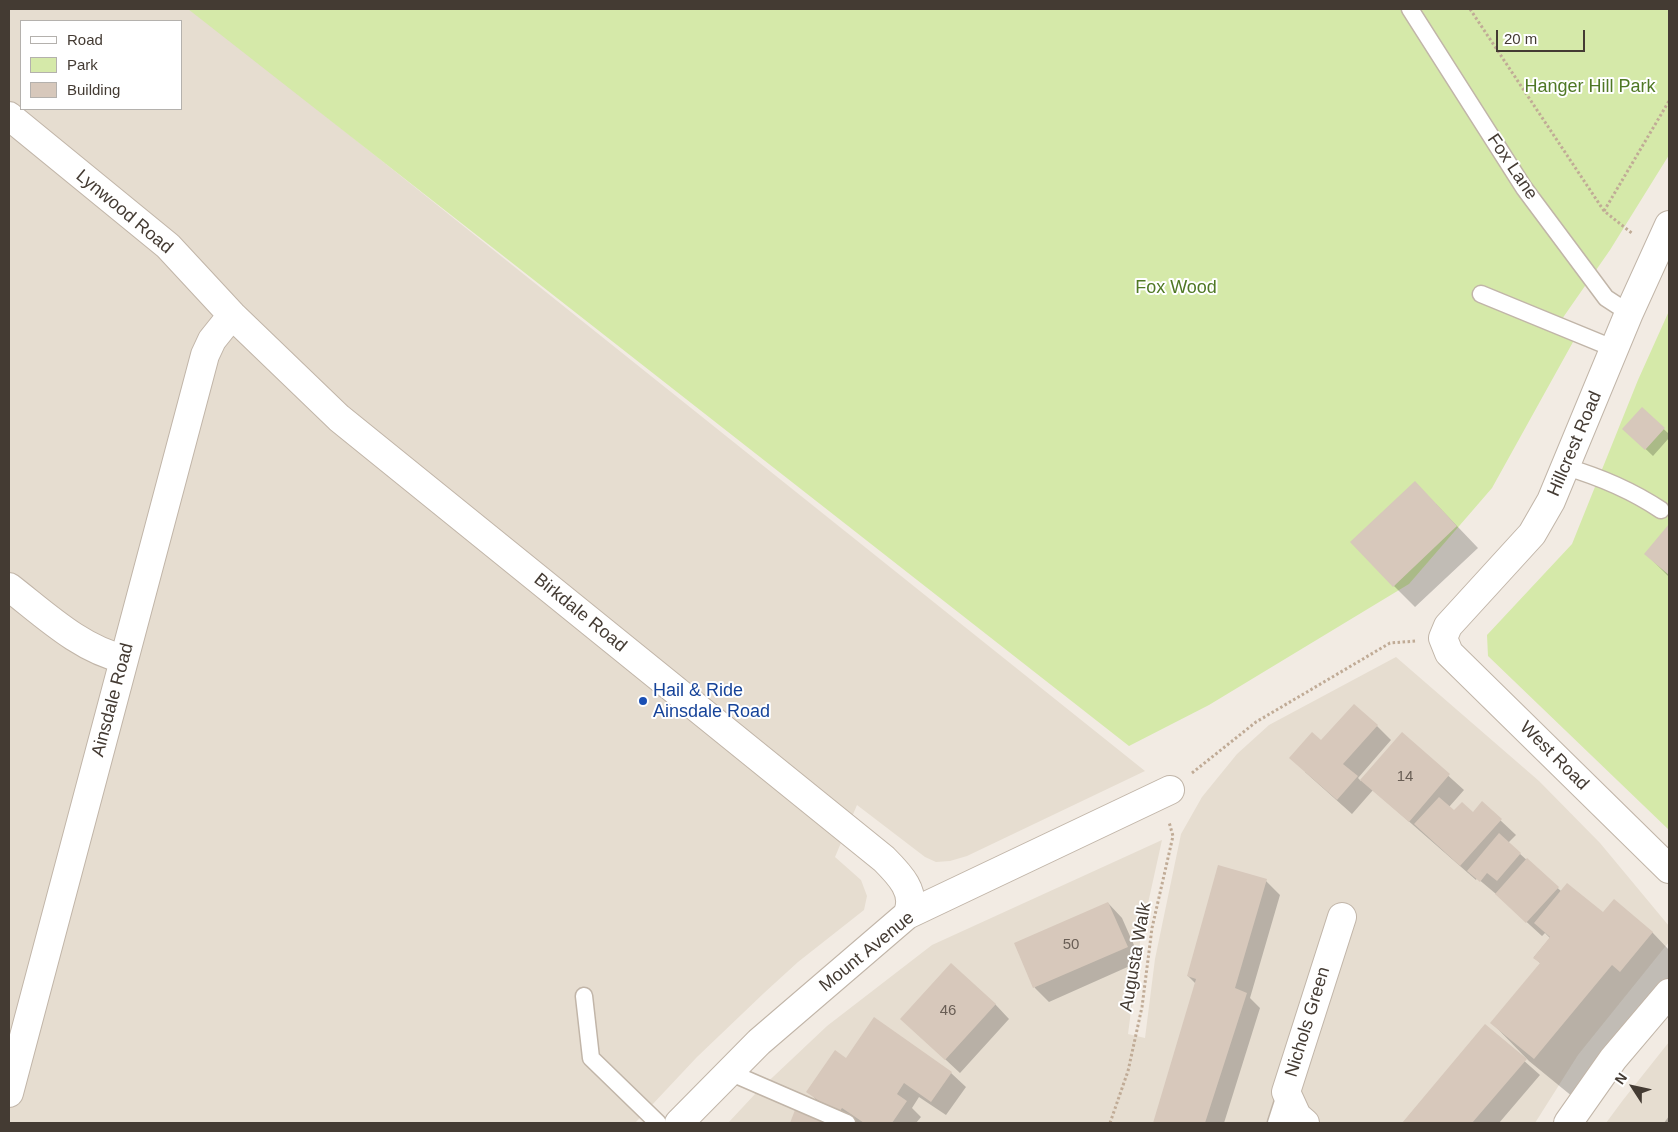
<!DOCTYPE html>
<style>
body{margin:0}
#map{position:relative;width:1678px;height:1132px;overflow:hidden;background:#f2ebe3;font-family:Arial,sans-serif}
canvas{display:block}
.frame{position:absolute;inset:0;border:10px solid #443b33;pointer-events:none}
.legend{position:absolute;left:20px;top:20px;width:162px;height:90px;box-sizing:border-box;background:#fff;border:1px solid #b4b1ad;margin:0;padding:6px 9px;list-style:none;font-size:15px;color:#443b33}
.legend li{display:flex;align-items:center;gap:10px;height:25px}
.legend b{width:25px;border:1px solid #b4b1ad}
.north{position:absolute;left:1608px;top:1062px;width:50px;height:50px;-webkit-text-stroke:4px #fff;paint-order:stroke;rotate:305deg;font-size:14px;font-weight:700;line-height:20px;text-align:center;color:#443b33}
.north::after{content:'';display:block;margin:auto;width:18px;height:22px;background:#443b33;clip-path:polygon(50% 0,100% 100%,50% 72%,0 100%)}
.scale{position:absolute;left:1496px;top:30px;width:89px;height:22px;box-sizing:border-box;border:2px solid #443b33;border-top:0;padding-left:6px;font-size:15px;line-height:18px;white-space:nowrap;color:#443b33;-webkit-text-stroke:4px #fff;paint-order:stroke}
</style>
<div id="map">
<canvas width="1678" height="1132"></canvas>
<div class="frame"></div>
<ul class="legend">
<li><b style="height:6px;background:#fff"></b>Road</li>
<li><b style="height:14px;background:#d5e9a9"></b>Park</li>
<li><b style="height:14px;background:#d7c8bb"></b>Building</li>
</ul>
<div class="north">N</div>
<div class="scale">20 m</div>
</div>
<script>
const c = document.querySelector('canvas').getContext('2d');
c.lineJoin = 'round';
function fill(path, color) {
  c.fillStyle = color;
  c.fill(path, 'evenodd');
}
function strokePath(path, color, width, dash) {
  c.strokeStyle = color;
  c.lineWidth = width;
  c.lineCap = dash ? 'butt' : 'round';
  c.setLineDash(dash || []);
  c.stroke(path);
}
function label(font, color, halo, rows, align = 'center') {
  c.font = font + ' Arial,sans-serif';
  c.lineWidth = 4;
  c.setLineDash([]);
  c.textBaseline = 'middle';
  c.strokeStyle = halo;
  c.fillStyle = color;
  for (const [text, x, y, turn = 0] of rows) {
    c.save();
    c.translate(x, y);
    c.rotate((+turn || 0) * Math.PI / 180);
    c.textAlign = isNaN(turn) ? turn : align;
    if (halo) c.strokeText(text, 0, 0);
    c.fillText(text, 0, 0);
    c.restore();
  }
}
const residential = new Path2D(`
 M9 9H192L1145 771 967 856 950 861 936 862 925 857 857 805 835 857 861 880 867 896 864 910 798 962 764 993 697 1057 635 1123H9ZM21 21H181V109H21Z
 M1396 657 1539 781 1600 843 1669 926V942L1578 1055 1535 1123H728L756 1093 827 1026 932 945 1162 840 1141 935 1128 1034 1145 1038 1155 959 1181 834 1202 797 1237 754 1269 725Z
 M1669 1042V1123H1606L1623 1100Z`);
const green = new Path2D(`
 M188 9H1669V155L1610 250 1562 319 1578 333 1492 488 1409 584 1209 705 1129 746Z
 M1669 311V830L1488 656 1487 635 1572 544 1638 380Z`);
const shadow = new Path2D(`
 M1642 409 1669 434V438L1653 456 1631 435Z
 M1436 504 1478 548 1415 607 1394 586Z
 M1669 526V577L1646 554Z
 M1377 726 1391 740 1358 778 1361 781 1402 734 1464 790 1449 807 1454 812 1473 813 1482 803 1516 835 1508 843 1562 892 1603 914 1652 932 1669 950V997L1573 1097 1529 1061 1492 1023 1541 964 1534 957 1550 938 1545 933 1542 936 1496 894 1477 878 1476 880 1373 790 1352 814 1305 772 1321 742Z
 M1266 881 1280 895 1250 998 1260 1008 1224 1123H1154L1196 984 1188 976Z
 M1108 903 1122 918 1141 961 1049 1002 1035 988 1015 944Z
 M995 1004 1009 1019 960 1073 917 1033Z
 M1485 1026 1540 1075 1499 1123H1403Z
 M846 1059 951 1073 966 1087 946 1115 919 1097 912 1108 921 1117 916 1123H847L822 1106 808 1091Z
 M1669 1116V1123H1664Z`);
const building = new Path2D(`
 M1642 407 1665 428 1645 450 1622 429Z
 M1415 481 1457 526 1393 587 1350 542Z
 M1669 524V575L1644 554Z
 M1354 704 1378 725 1343 764 1358 776 1337 800 1289 758 1312 732 1321 740Z
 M1402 732 1450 774 1409 822 1360 780Z
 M1439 797 1454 810 1462 802 1473 812 1482 801 1502 819 1460 866 1414 824Z
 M1499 833 1521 853 1497 881 1487 873 1480 882 1467 871Z
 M1527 858 1559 887 1526 923 1495 894Z
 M1218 865 1267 879 1235 988 1247 993 1205 1123H1153L1196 979 1187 976Z
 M1567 883 1603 912 1614 899 1653 932 1620 972 1612 965 1534 1059 1490 1023 1540 963 1533 958 1550 937 1534 923Z
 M1108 902 1128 947 1033 988 1014 943Z
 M951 963 996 1004 945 1060 900 1019Z
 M874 1017 952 1072 931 1102 904 1083 897 1094 907 1101 892 1123H864L842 1108 838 1114 806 1092 835 1050 846 1058Z
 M1485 1024 1527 1059 1472 1123H1402Z
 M795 1110 824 1123H790Z`);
const path = new Path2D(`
 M1470 9 1604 211 1633 234
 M1604 211 1669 101
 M1192 773 1256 722 1390 643 1416 641
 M1110 1123 1128 1071 1142 1007 1152 928 1173 836 1169 822`);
const lane = new Path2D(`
 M1410 9 1524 188 1606 298 1629 313
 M1481 294 1615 349
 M1566 467C1600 477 1631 490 1661 510
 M584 996 591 1058 658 1123
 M729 1072 847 1123
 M1276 1123 1286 1092`);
const street = new Path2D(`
 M9 116 168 246 232 315 339 418 884 859C899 874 918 893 907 915
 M1669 225 1629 313 1551 501 1532 534 1448 626 1443 638 1449 653 1669 869
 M9 587C44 614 80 649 124 659
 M9 1093 205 355 212 340 232 315
 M679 1123 759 1042 907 915 1170 790
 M1305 1123 1297 1116 1286 1092 1342 917
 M1568 1123 1613 1059 1669 993`);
const markers = [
 [643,701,5,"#1a4fb4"]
];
const numberNames = [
 ["14",1405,777],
 ["50",1071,945],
 ["46",948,1011]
];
const parkNames = [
 ["Hanger Hill Park",1590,87],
 ["Fox Wood",1176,288]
];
const streetNames = [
 ["Fox Lane",1512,167,56],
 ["Lynwood Road",124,212,40],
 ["Hillcrest Road",1575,444,-67],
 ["Birkdale Road",580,613,39],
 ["Ainsdale Road",113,700,-75],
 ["West Road",1554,756,45],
 ["Mount Avenue",867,952,-39],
 ["Augusta Walk",1136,957,-80],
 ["Nichols Green",1308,1022,-73]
];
const transitNames = [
 ["Hail & Ride",653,691],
 ["Ainsdale Road",653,712]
];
fill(residential, '#e6ddd0');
fill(green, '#d5e9a9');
fill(shadow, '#0003');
fill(building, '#d7c8bb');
strokePath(lane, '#c1b5a8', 19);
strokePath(street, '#c1b5a8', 30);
strokePath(path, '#c0ab96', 3, [2.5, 2.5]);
strokePath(lane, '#fff', 16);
strokePath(street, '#fff', 28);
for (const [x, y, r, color] of markers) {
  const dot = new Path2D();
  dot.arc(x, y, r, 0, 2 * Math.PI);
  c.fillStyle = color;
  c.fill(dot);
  strokePath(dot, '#fff', 2);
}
label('15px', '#695e55', null, numberNames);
label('18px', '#4f7824', '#fff', parkNames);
label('18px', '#443b33', '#fff', streetNames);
label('18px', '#164399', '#fff', transitNames, 'left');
</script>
